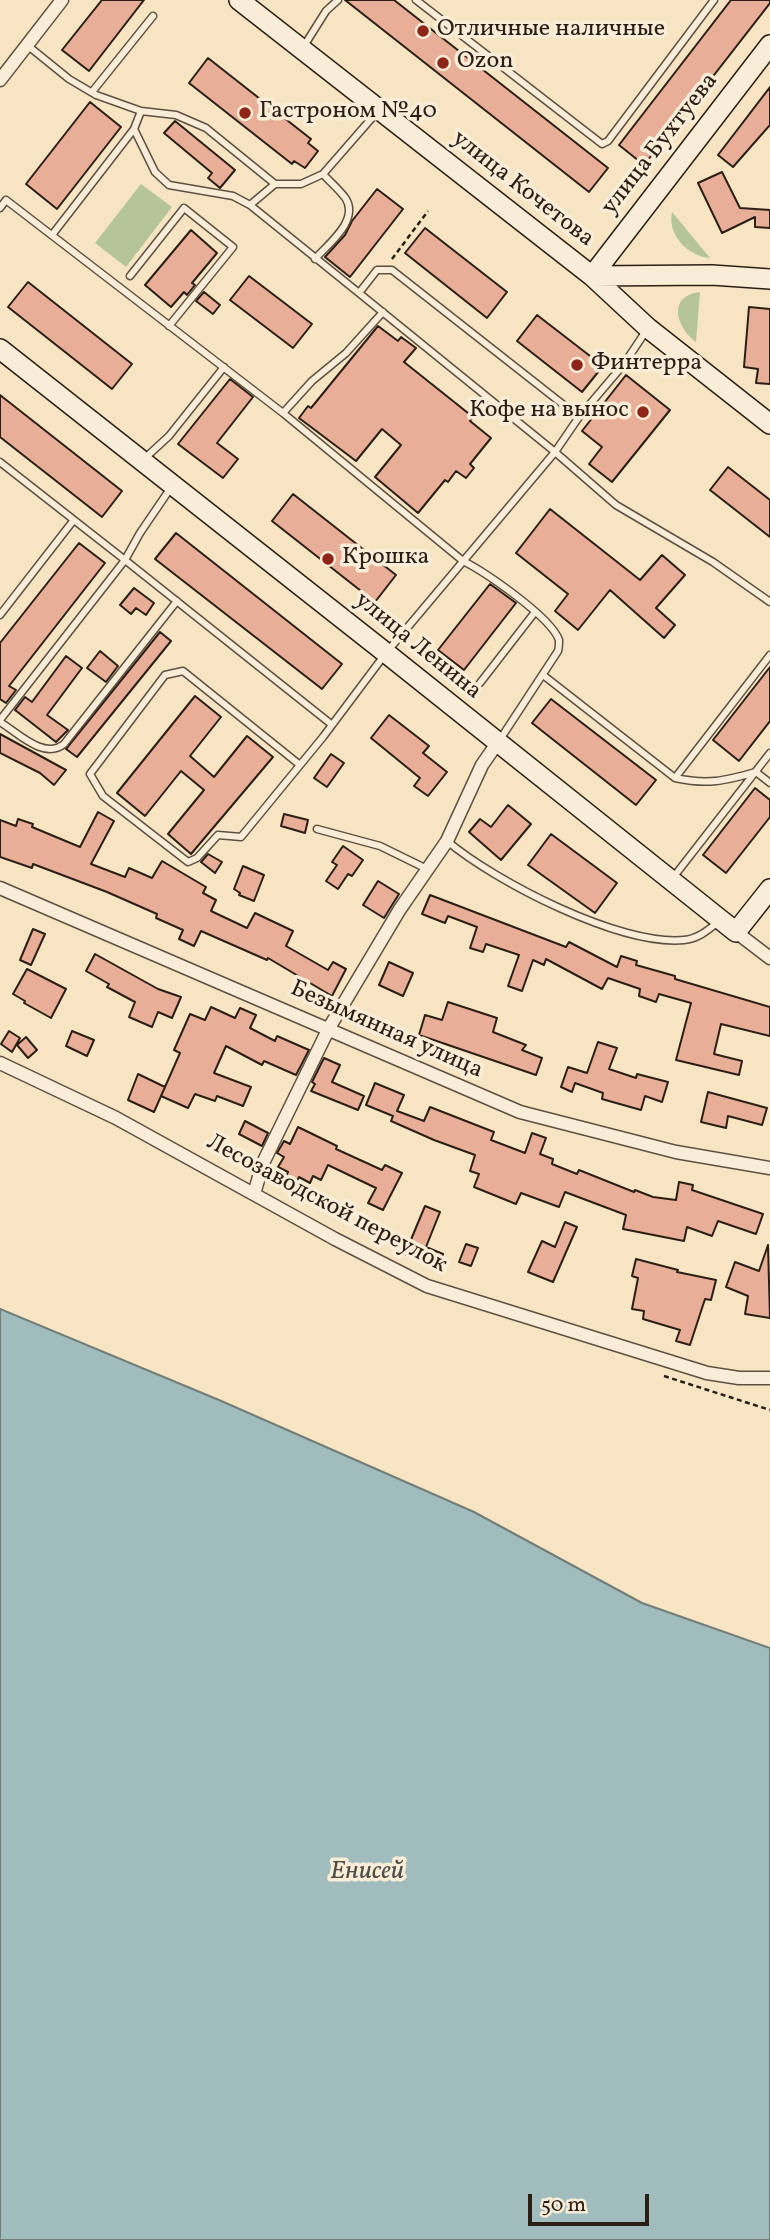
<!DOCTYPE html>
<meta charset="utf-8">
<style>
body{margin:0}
#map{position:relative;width:770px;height:2240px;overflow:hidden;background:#f6e4c2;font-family:Vollkorn,serif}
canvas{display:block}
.scale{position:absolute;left:528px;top:2194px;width:121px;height:32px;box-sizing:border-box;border:4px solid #2b1f15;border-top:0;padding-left:9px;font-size:21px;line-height:24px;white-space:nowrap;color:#2b1f15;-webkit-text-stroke:5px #f9edd7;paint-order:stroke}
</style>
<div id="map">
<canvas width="770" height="2240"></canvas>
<div class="scale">50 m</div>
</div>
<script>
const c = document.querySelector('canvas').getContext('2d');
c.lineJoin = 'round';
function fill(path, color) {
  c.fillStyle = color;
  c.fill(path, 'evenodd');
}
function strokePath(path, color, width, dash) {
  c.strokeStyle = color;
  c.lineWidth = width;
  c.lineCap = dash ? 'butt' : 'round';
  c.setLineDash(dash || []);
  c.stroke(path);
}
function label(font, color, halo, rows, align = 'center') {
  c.font = font + ' Vollkorn,serif';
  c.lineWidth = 7;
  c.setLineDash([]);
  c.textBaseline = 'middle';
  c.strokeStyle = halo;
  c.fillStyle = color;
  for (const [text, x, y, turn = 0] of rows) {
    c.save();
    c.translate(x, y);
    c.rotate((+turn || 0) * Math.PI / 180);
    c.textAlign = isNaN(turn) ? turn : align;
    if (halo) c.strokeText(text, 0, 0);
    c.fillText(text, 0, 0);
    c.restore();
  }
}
const green = new Path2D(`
 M141 184 172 207 126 267 95 243Z
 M672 212 710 258C688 256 667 235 672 212Z
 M700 292 696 342C676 327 667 296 700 292Z`);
const water = new Path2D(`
 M0 1309 219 1400 474 1512 642 1603 770 1648V2240H0Z`);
const building = new Path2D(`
 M102 0H144L89 71 62 50Z
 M345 0H394L608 168 589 192Z
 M731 0H770V3L644 165 619 145Z
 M208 58 311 139 308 143 318 151 305 168 294 161 292 164 189 83Z
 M770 87V125L733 167 718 155Z
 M90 102 121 127 57 209 26 184Z
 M175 121 235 170 220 188 208 178 212 173 164 133Z
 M722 172 740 208 770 210V228L755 227V217L722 233 698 183Z
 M377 189 403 209 350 277 325 257 345 235 352 221Z
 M425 228 507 292 487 318 405 253Z
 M191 230 217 253 192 283 195 285 187 295 184 292 171 307 145 285Z
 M249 276 312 324 293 348 230 300Z
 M28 282 132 364 112 389 8 307Z
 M204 292 220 305 213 314 196 301Z
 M749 307 770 309V384L756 383 758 369 744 367Z
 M537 315 603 366 582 392 517 341Z
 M378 326 398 341 401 337 416 348 404 362 473 417 470 421 491 438 470 464 474 468 466 478 456 471 448 482 445 480 418 513 375 477 401 445 382 429 356 461 299 418 308 406 311 408Z
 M626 375 670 410 612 482 589 464 602 447 582 431Z
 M230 379 253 397 217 443 238 459 223 478 178 444Z
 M0 395 122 491 102 517 0 437Z
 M728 467 770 500V537L710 490Z
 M293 494 396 575 375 602 272 521Z
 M550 509 640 580 662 555 685 575 656 608 675 625 664 638 610 590 578 630 555 611 568 594 516 553Z
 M176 533 342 664 322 689 155 559Z
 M79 543 105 563 9 686 16 690 6 703 0 699V643Z
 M490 584 516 603 464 670 438 650Z
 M134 588 154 603 146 615 136 608 131 614 120 605Z
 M160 632 171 641 77 757 66 749Z
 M100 651 118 666 106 682 87 668Z
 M66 656 82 668 47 715 68 730 56 742 15 710 25 697 32 702Z
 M770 667V721L739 761 713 740Z
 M195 696 221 717 190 756 214 777 247 736 273 757 191 854 168 834 204 790 181 771 145 816 117 793Z
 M551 699 656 780 636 805 532 723Z
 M389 715 429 746 423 753 447 772 428 796 414 786 420 778 371 738Z
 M0 734 66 770 54 785 40 773 0 753Z
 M331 754 344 763 327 787 314 778Z
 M755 788 770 800V817L726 873 703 855Z
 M508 805 531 824 501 860 469 832 480 819 491 827Z
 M98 812 114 821 91 864 125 877 129 868 152 878 162 861 206 887 203 893 216 900 211 911 247 928 255 913 293 931 286 946 328 970 333 962 346 969 332 996 268 958 267 960 201 931 194 946 179 939 183 930 156 918 157 914 107 892 33 864 32 868 0 857V820L16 826 18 819 33 824 32 827 80 847Z
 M284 814 308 820 305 833 281 826Z
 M551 834 617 883 595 913 528 865Z
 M343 846 363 860 352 876 348 874 338 889 326 881 337 865 332 862Z
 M208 854 222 862 215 873 201 862Z
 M243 866 264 875 254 901 239 895 240 893 234 889Z
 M378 881 399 894 384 918 363 905Z
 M430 895 566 947 569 942 617 967 621 956 637 961 636 965 675 976V979L770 1007V1036L721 1024 714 1054 742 1061 739 1075 676 1060 691 1003 659 994 656 1002 639 996 640 989 608 978 602 989 546 959 544 965 533 960 522 991 508 986 519 955 486 944 483 952 470 948 477 927 448 916 445 923 422 914Z
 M33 929 45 934 31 965 20 960Z
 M95 954 158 989 181 997 172 1018 158 1012 152 1027 129 1017 135 1002 107 987 109 984 86 971Z
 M389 962 413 973 403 996 379 985Z
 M27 969 66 989 51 1018 24 1003 25 1001 13 994Z
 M448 1002 497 1018 493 1032 526 1045 522 1050 542 1058 536 1075 419 1035 425 1015 442 1020Z
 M211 1007 235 1018 240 1008 256 1015 250 1028 275 1041 277 1036 309 1050 296 1075 264 1061 262 1065 226 1046 214 1073 251 1087 243 1106 217 1096 215 1101 195 1094 188 1108 161 1096 180 1053 174 1050 190 1014 205 1020Z
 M9 1031 20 1038 12 1052 1 1044Z
 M72 1031 94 1040 87 1056 66 1046Z
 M26 1037 37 1050 28 1058 17 1045Z
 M598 1042 617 1048 609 1069 636 1078 637 1074 668 1082 662 1102 645 1096 641 1110 602 1099 603 1093 575 1083 572 1092 561 1087 568 1067 587 1073Z
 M324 1058 340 1065 332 1082 364 1096 358 1110 311 1091 315 1084 312 1082Z
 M138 1074 165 1087 154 1112 128 1100Z
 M375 1083 404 1095 397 1111 424 1121 430 1107 494 1132 491 1140 525 1153 532 1133 546 1138 540 1154 553 1159 552 1164 577 1174 579 1170 634 1192 635 1190 653 1197 676 1200 679 1182 693 1185 692 1190 763 1214 756 1234 718 1221 712 1236 687 1227 684 1241 623 1229 626 1215 565 1192 559 1207 521 1193 516 1204 474 1187 479 1174 470 1171 475 1155 434 1140 391 1121 393 1116 366 1105Z
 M708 1092 767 1108 762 1125 728 1116 726 1128 701 1122Z
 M245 1121 268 1133 262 1146 239 1134Z
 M298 1127 337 1146 336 1149 382 1170 385 1165 402 1173 383 1210 368 1203 376 1188 328 1165 321 1180 313 1176 310 1183 299 1177 296 1183 285 1178 288 1172 278 1167 284 1157 277 1153 284 1141 290 1144Z
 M425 1206 440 1212 426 1247 443 1254 437 1268 405 1254Z
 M565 1222 577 1227 553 1282 528 1272 542 1241 555 1247Z
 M466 1244 478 1248 471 1266 459 1262Z
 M768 1245 770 1318 745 1314 748 1296 726 1287 735 1262 759 1271Z
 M636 1259 678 1270 677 1272 716 1280 711 1300 705 1299 690 1345 676 1341 680 1330 643 1319 644 1311 632 1309 638 1278 632 1276Z`);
const path = new Path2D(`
 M392 259 428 211
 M664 1376 770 1410`);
const lane = new Path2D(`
 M416 0 602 144 608 141 714 0
 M27 45 69 79 96 95 141 111 176 115 206 128 275 184H301L323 174 378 111
 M304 46 326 11 338 0
 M92 92 153 16
 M141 111 134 129 155 172 169 185 233 196 250 205 359 293 377 270H392L579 417 624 364 646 331
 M250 205 275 184
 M0 208 6 200 283 413 463 561C485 572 551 617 559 640 559 642 559 648 558 651L499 741
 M52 235 134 129
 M315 259C328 244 359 221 346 199 340 190 330 182 323 174
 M130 276 184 208 233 247 169 326
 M359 293 555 452 616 505 713 562 770 602
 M283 413 312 381 346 353 383 312
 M144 459 169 436 224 367
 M0 462 125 560 0 720
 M170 489 140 533 125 560 331 724
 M0 615 73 521
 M543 675 675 778C708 785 724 781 756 772L770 783
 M480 683 535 612
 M0 722C18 733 44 760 64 744L177 601
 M300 765 183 671 165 675 90 774 103 796 188 862 197 858 218 835 241 837 323 737 386 653 555 452 579 417
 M675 778 770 655
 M317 829 380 846 427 869
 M447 841C496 882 620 946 684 940 697 939 707 931 717 923
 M672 879 770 753`);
const street = new Path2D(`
 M0 80 62 0
 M0 888 520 1112 676 1152 770 1168
 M736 932 770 958
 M0 1063 116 1118 335 1239 427 1286 707 1373 739 1378H770
 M254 1194 263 1163 329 1028 400 909 447 841 482 765 498 742`);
const secondary = new Path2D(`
 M239 0 592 276 648 328 770 424
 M592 276 770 45
 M592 276 712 275 770 279
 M0 349 386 653 736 932 770 889`);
const markers = [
 [423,31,7,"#8f2418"],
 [443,63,7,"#8f2418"],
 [245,113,7,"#8f2418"],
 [577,365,7,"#8f2418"],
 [643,412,7,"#8f2418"],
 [328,559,7,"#8f2418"]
];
const poiNames = [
 ["Отличные наличные",437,31],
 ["Ozon",457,63],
 ["Гастроном №40",259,113],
 ["Финтерра",591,365],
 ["Кофе на вынос",629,412,"right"],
 ["Крошка",342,559]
];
const streetNames = [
 ["улица Бухтуева",661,145,-52],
 ["улица Кочетова",522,190,38],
 ["улица Ленина",417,647,39],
 ["Безымянная улица",386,1031,24],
 ["Лесозаводской переулок",326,1205,28]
];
const waterNames = [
 ["Енисей",367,1873]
];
fill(green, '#b6c598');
fill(water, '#a0bcbc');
strokePath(water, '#717d79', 2);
fill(building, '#e9ae98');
strokePath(building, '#2b1f15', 2);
strokePath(lane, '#5e5040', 9);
strokePath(street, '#5e5040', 15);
strokePath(secondary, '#2b1f15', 22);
strokePath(path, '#2b1f15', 2.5, [5, 3.5]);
strokePath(lane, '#f9edd7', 6);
strokePath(street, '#f9edd7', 12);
strokePath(secondary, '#f9edd7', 19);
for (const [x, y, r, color] of markers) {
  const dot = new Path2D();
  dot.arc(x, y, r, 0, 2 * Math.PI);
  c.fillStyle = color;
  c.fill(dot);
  strokePath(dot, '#f9edd7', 2.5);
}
label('24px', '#2b1f15', '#f9edd7', poiNames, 'left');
label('24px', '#2b1f15', '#f9edd7', streetNames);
label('italic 26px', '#4e4e47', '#f9edd7', waterNames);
</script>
